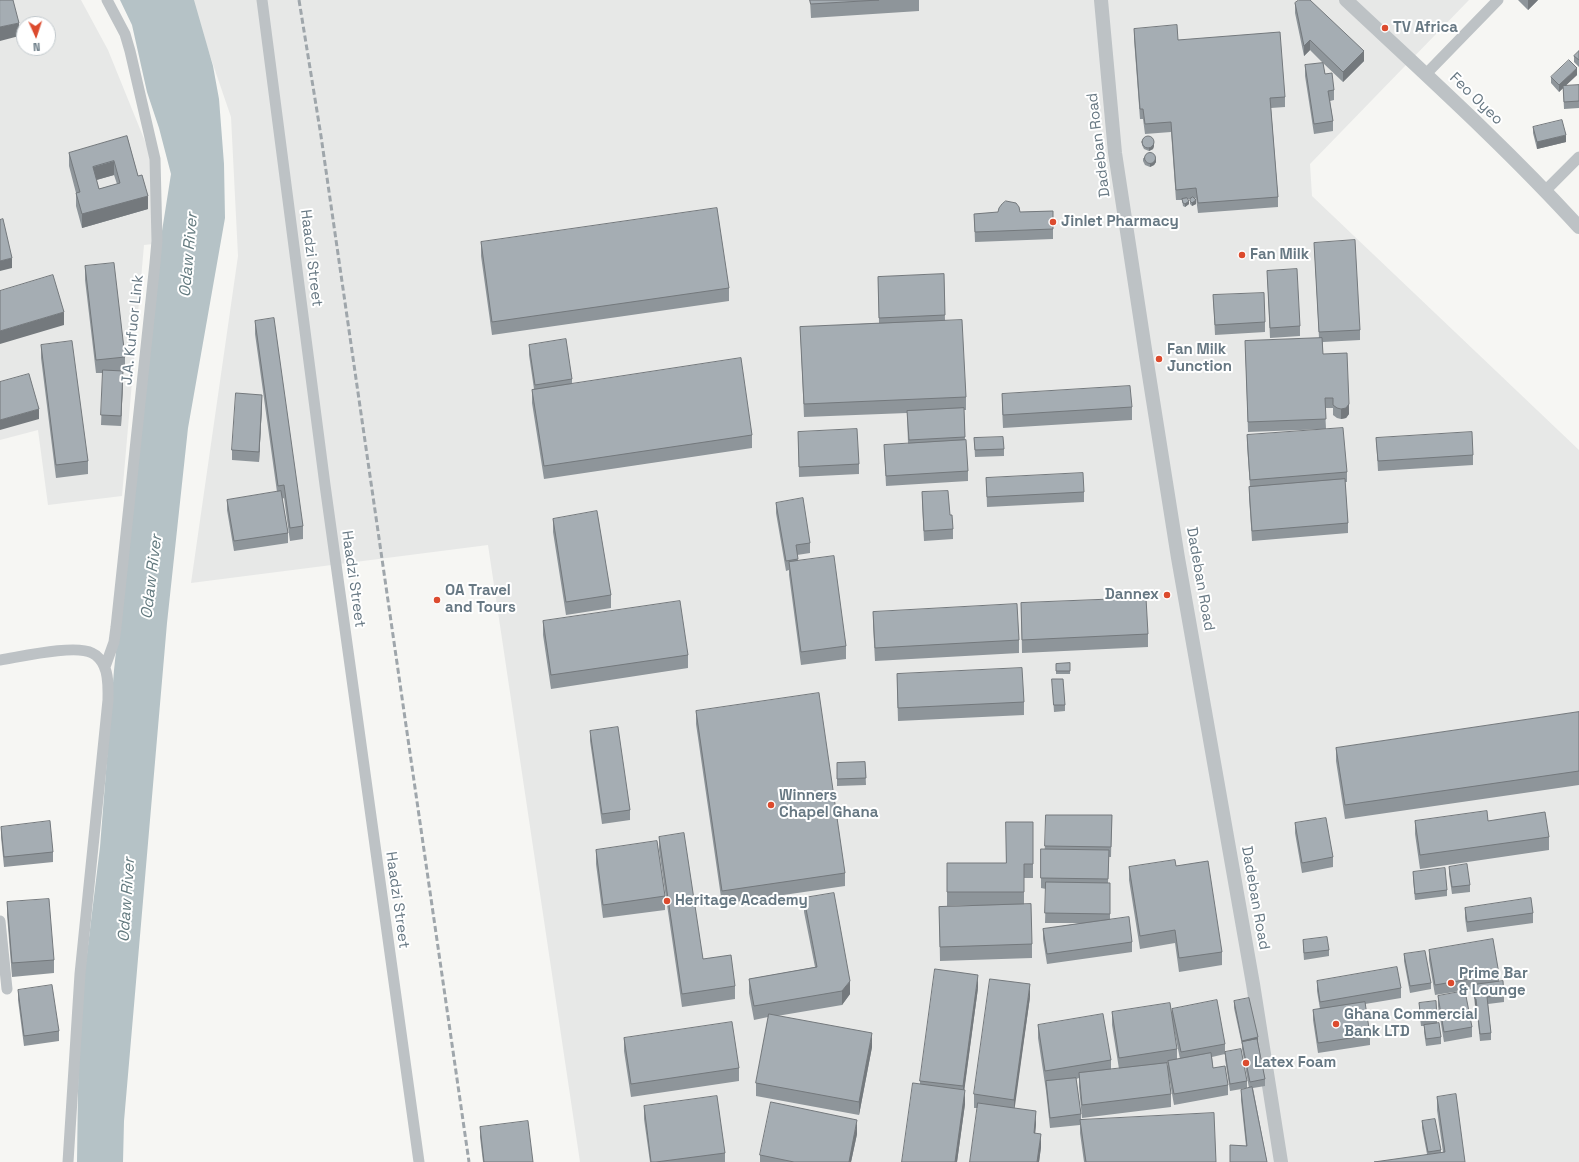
<!DOCTYPE html>
<style>
body{margin:0}
#map{position:relative;width:1579px;height:1162px;overflow:hidden;background:#f6f6f3;font-family:"Space Grotesk",sans-serif}
canvas{display:block}
.north{position:absolute;left:16px;top:16px;width:40px;height:40px;box-sizing:border-box;background:#fff;border:1px solid #c2c9cd;border-radius:50%;rotate:177deg;font-size:11px;font-weight:700;line-height:16px;text-align:center;color:#677883}
.north::after{content:'';display:block;margin:auto;width:14px;height:18px;background:#dc4b2e;clip-path:polygon(50% 0,100% 100%,50% 72%,0 100%)}
</style>
<div id="map">
<canvas width="1579" height="1162"></canvas>
<div class="north">N</div>
</div>
<script>
const c = document.querySelector('canvas').getContext('2d');
c.lineJoin = 'round';
function fill(path, color) {
  c.fillStyle = color;
  c.fill(path, 'evenodd');
}
function strokePath(path, color, width, dash) {
  c.strokeStyle = color;
  c.lineWidth = width;
  c.lineCap = dash ? 'butt' : 'round';
  c.setLineDash(dash || []);
  c.stroke(path);
}
function label(font, color, halo, rows, align = 'center') {
  c.font = font + ' "Space Grotesk",sans-serif';
  c.lineWidth = 4;
  c.setLineDash([]);
  c.textBaseline = 'middle';
  c.strokeStyle = halo;
  c.fillStyle = color;
  for (const [text, x, y, turn = 0] of rows) {
    c.save();
    c.translate(x, y);
    c.rotate((+turn || 0) * Math.PI / 180);
    c.textAlign = isNaN(turn) ? turn : align;
    if (halo) c.strokeText(text, 0, 0);
    c.fillText(text, 0, 0);
    c.restore();
  }
}
const built = new Path2D(`
 M0 0H81L108 50 153 161V244L144 245 122 496 48 505 38 430 0 440ZM24 24H48V48H24Z
 M191 0H1469L1310 164 1312 196 1579 450V1162H580L488 545 191 583 238 256 231 117Z`);
const water = new Path2D(`
 M120 0H194L213 66 219 99 224 164 225 218 188 428 167 623 124 1121 123 1162H77L79 1020 100 847 114 670 159 250 171 174 159 128 147 92 132 25Z`);
const minor = new Path2D(`
 M262 0 325 485 419 1162
 M1426 74 1498 0
 M1546 190 1579 157
 M0 660C20 657 75 644 92 653 97 655 102 661 104 666 109 676 108 690 108 700L80 974 68 1162
 M105 667 114 642 116 627 155 263 157 241 155 159 130 51 125 34 107 0
 M0 921 7 989`);
const tertiary = new Path2D(`
 M1101 0 1115 153 1148 369 1178 558 1253 984 1281 1162
 M1346 0C1425 74 1506 147 1579 227`);
const rail = new Path2D(`
 M299 0 321 136 469 1162`);
const wall = new Path2D(`
 M810 0H919V11L811 18Z
 M1518 0H1538L1528 10Z
 M1295 3 1364 61 1343 82 1323 63 1325 74 1334 90V100L1330 101 1333 121V131L1314 134 1305 76V65L1323 63 1310 50 1304 56 1295 13Z
 M1134 29 1178 40 1285 97V107L1271 108 1278 197V207L1198 213 1196 198 1195 199 1196 204 1192 206 1190 204V199H1188L1189 204 1185 207 1183 206 1182 200H1176L1171 132 1145 134 1143 119H1140L1134 39Z
 M1579 51V67L1574 62V56Z
 M1577 75 1565 86 1579 85V108L1564 109 1563 88 1559 92 1551 83V77Z
 M1533 127 1566 142 1537 149 1533 133Z
 M127 136 138 176 148 209 82 228 76 206V193L69 166V153ZM114 175 117 184 99 189 96 180Z
 M1142 142 1154 146 1153 149 1149 151 1144 149 1142 145Z
 M1143 158 1156 162 1154 165 1150 167 1145 165 1143 161Z
 M1053 211V239L975 242 974 214 1020 212Z
 M481 242 729 288V301L492 335 481 256Z
 M1314 243 1360 330V340L1323 342V354L1349 414 1346 418 1341 419 1337 418 1333 415V408H1325L1326 429 1248 432 1245 341 1319 338Z
 M85 266 125 357V370H121L123 381 121 426 101 425 103 373H96L85 280Z
 M1267 271 1300 326V336L1270 338Z
 M944 274 945 320 966 397V410H964L965 440 968 471V481L886 486 884 445 908 444 907 413 804 417 800 327 879 323 878 277Z
 M1213 295 1265 322V332L1215 335Z
 M255 321 303 526V539L290 541 284 498 282 499 288 533V543L234 551 227 510V500L277 492 255 334Z
 M41 345 88 461V474L56 478 41 358Z
 M529 345 572 379V384L752 435V448L544 479 532 403V390L534 389 529 355Z
 M1002 394 1132 407V420L1003 428 1002 407Z
 M262 405 259 462 232 460V450Z
 M798 432 859 464V474L799 477Z
 M1247 435 1347 472V482H1345L1348 523V533L1252 541 1249 497V487H1250L1247 445Z
 M974 438 1004 449V456L975 457Z
 M1376 438 1473 455V465L1378 471Z
 M986 478 1084 492V502L987 507Z
 M922 492 953 529V539L924 541 922 502Z
 M776 503 810 543V553L797 555 798 561 846 646V659L801 665 789 575V570L786 571 776 513Z
 M553 519 611 595V608L566 615 553 532Z
 M1021 603 1148 634V647L1022 653Z
 M873 612 1019 640V653L875 661 873 625Z
 M543 621 688 655V668L551 689 543 635Z
 M1070 663V674H1056V664Z
 M897 674 1024 702V715L898 721 897 687Z
 M1052 679 1065 705V711L1054 712Z
 M696 711 845 873V886L722 904 696 724Z
 M1579 712V785L1345 819 1336 761V748Z
 M590 731 630 810V820L602 824 590 741Z
 M865 762 866 785 837 786V763Z
 M1112 815 1111 857H1109L1108 883H1110V919L1132 942V952L1047 964 1043 939V929L1081 923H1045L1046 889 1041 888V878L1045 846Z
 M1415 821H1488L1549 837V850L1420 869 1415 834Z
 M1033 822V878H1024V904L1032 944V958L940 961 939 907 978 905 947 906V863H1006Z
 M1295 823 1333 857V867L1302 873 1295 833Z
 M1 827 53 852V862L4 867 1 837Z
 M659 837 703 959 735 986V999L682 1007 659 850Z
 M596 850 665 896V910L603 918 596 864Z
 M1176 866 1222 952V965L1179 972 1175 943 1140 949 1129 880V867Z
 M1449 867 1470 885V892L1452 894 1449 874Z
 M1413 872 1447 890V896L1415 900 1413 879Z
 M804 898 850 994 842 1005 777 1016 872 1047 859 1115 756 1096V1083L768 1017 754 1020 749 993V979L815 967 804 912Z
 M7 902 54 960V973L12 977 7 915Z
 M1465 908 1533 913V923L1467 932 1465 918Z
 M1303 940 1329 950V956L1304 960 1303 947Z
 M1429 950 1499 974V982L1504 995V1002L1488 1004 1491 1033V1040L1480 1041 1476 1005 1475 1006 1473 989 1435 995 1429 960Z
 M1404 954 1431 983V989L1410 993 1404 961Z
 M1317 981 1401 988V998L1365 1004 1370 1035V1045L1318 1053 1313 1020V1010L1320 1009 1317 991Z
 M978 988 964 1090 965 1104 957 1162H902L920 1084V1081Z
 M18 990 59 1031V1041L24 1046 18 1000Z
 M1438 996 1472 1027V1037L1444 1042 1438 1006Z
 M1030 997 1014 1108 1036 1124 1035 1133 1041 1147 1039 1162H970L978 1108H974V1094Z
 M1234 1001 1258 1042 1265 1079V1086L1253 1088 1267 1162H1230V1145L1246 1146 1241 1100V1090L1249 1088 1242 1049V1045L1234 1008Z
 M1419 1003 1437 1018V1023L1441 1037V1044L1426 1046 1424 1032V1026H1421L1419 1009Z
 M1172 1009 1225 1044V1054L1212 1057 1213 1068 1228 1085V1095L1174 1105 1168 1071V1063L1167 1064 1171 1094V1107L1082 1118 1079 1087V1078L1076 1079 1081 1114V1120L1216 1162H1084L1080 1133V1125L1050 1128 1046 1091 1045 1084 1038 1038V1025L1111 1060V1070L1119 1069 1112 1025V1012L1177 1049V1059H1180L1172 1019Z
 M624 1038 739 1068V1081L631 1097 624 1051Z
 M1225 1052 1247 1081V1088L1230 1091 1225 1059Z
 M1437 1097 1465 1162 1427 1154 1422 1128V1121L1441 1150V1152H1443L1437 1110Z
 M644 1106 725 1153V1162H650L644 1119Z
 M480 1127 533 1162H483L480 1137Z
 M857 1134 851 1162H760V1155Z`);
const shadedWall = new Path2D(`
 M1528 0H1538L1528 10Z
 M19 23V36L0 41V27Z
 M1310 40V50L1304 56V46Z
 M1364 51V61L1343 82V72Z
 M1577 68V75L1559 92V85Z
 M1566 135V142L1537 149V142Z
 M1154 142V146L1153 149 1149 151V148Z
 M1156 158V162L1154 165 1150 167V164Z
 M114 161V175L93 181V167Z
 M148 196V209L82 228V214Z
 M1196 200V204L1192 206V203Z
 M1189 201V204L1185 207V204Z
 M12 258V268L0 271V261Z
 M64 312V325L0 344V331Z
 M123 371V381L121 426V416Z
 M262 395V405L259 462V452Z
 M1349 404V414L1346 418 1341 419V409Z
 M39 409V419L0 430V420Z
 M978 975V988L963 1100V1086Z
 M850 981V994L842 1005V991Z
 M1030 984V997L1014 1113V1100Z
 M1475 999H1476V1005L1475 1006Z
 M872 1033V1047L859 1115V1102Z
 M1258 1037V1044L1242 1045V1041Z
 M965 1090V1104L957 1162H955Z
 M1036 1111V1124L1034 1146V1133Z
 M857 1120V1134L851 1162H849Z
 M1041 1134V1147L1039 1162H1037Z`);
const building = new Path2D(`
 M0 0H13L19 23 0 27Z
 M810 0H879L811 4Z
 M1299 0H1310L1364 51 1343 72 1310 40 1304 46 1295 3Z
 M1177 25 1178 40 1280 32 1285 97 1270 98 1278 197 1198 203 1196 188 1176 190 1171 122 1145 124 1143 109H1140L1134 29Z
 M1579 51V60L1574 56Z
 M1569 60 1577 68 1559 85 1551 77Z
 M1323 63 1325 74 1332 73 1334 90 1328 91 1333 121 1314 124 1305 65Z
 M1579 85V101L1564 102 1563 86Z
 M1562 120 1566 135 1537 142 1533 127Z
 M127 136 138 176 142 175 148 196 82 214 76 193 80 192 69 153ZM114 161 120 183 99 189 93 167Z
 M1142 142a6 6 0 1 1 12 0a6 6 0 1 1-12 0Z
 M1144.5 158a5.5 5.5 0 1 1 11 0a5.5 5.5 0 1 1-11 0Z
 M1193 197 1196 200 1192 203 1190 201V199Z
 M1187 198 1189 201 1185 204 1183 203 1182 199Z
 M1006 201 1016 203 1019 207 1020 212 1053 211V229L975 232 974 214 998 212 999 208 1002 204Z
 M717 208 729 288 492 322 481 242Z
 M3 219 12 258 0 261V220Z
 M1355 240 1360 330 1319 332 1314 243Z
 M114 263 125 357 96 360 85 266Z
 M1297 269 1300 326 1270 328 1267 271Z
 M944 274 945 315 879 318 878 277Z
 M53 275 64 312 0 331V291Z
 M1264 293 1265 322 1215 325 1213 295Z
 M274 318 303 526 290 528 284 485 278 486 255 321Z
 M962 320 966 397 804 404 800 327Z
 M1322 338 1323 354 1347 353 1349 404 1346 408 1341 409 1337 408 1333 405V398H1325L1326 419 1248 422 1245 341Z
 M566 339 572 379 535 385 529 345Z
 M72 341 88 461 56 465 41 345Z
 M741 358 752 435 544 466 532 390Z
 M103 370 123 371 121 416 101 415Z
 M29 374 39 409 0 420V382Z
 M1130 386 1132 407 1003 415 1002 394Z
 M236 393 262 395 259 452 232 450Z
 M964 408 965 437 909 440 907 411Z
 M1343 428 1347 472 1250 480 1247 435Z
 M857 429 859 464 799 467 798 432Z
 M1472 432 1473 455 1378 461 1376 438Z
 M1003 437 1004 449 975 450 974 438Z
 M966 440 968 471 886 476 884 445Z
 M1083 473 1084 492 987 497 986 478Z
 M1345 479 1348 523 1252 531 1249 487Z
 M281 491 288 533 234 541 227 500Z
 M948 491 950 515H952L953 529 924 531 922 492Z
 M803 498 810 543 796 545 798 559 786 561 776 503Z
 M597 511 611 595 566 602 553 519Z
 M834 556 846 646 801 652 789 562Z
 M1146 598 1148 634 1022 640 1021 603Z
 M680 601 688 655 551 675 543 621Z
 M1017 604 1019 640 875 648 873 612Z
 M1070 663V671H1056V664Z
 M1022 668 1024 702 898 708 897 674Z
 M1052 679H1063L1065 705H1054Z
 M819 693 845 873 722 891 696 711Z
 M1579 712V771L1345 805 1336 748Z
 M618 727 630 810 602 814 590 731Z
 M865 762 866 778 837 779V763Z
 M1487 811 1488 821 1545 812 1549 837 1420 855 1415 821Z
 M1046 815H1112L1111 847 1045 846Z
 M1326 818 1333 857 1302 863 1295 823Z
 M50 821 53 852 4 857 1 827Z
 M1006 822H1033V864H1024V892H947V863H1006Z
 M684 833 703 959 731 955 735 986 682 994 659 837Z
 M657 841 665 896 603 905 596 850Z
 M1041 849 1109 850 1108 879 1041 878Z
 M1175 860 1176 866 1208 861 1222 952 1179 958 1175 930 1140 936 1129 867Z
 M1467 864 1470 885 1452 887 1449 867Z
 M1445 868 1447 890 1415 894 1413 872Z
 M1046 882 1110 883V914L1045 913Z
 M834 893 850 981 842 991 754 1006 749 979 817 967 804 898Z
 M1531 898 1533 913 1467 922 1465 908Z
 M49 899 54 960 12 963 7 902Z
 M1031 904 1032 944 940 947 939 907Z
 M1129 917 1132 942 1047 954 1043 929Z
 M1327 937 1329 950 1304 953 1303 940Z
 M1493 939 1499 974 1435 985 1429 950Z
 M1425 951 1431 983 1410 986 1404 954Z
 M1397 967 1401 988 1320 1002 1317 981Z
 M935 969 978 975 963 1086 920 1081Z
 M990 979 1030 984 1014 1100 974 1094Z
 M1503 981 1504 995 1487 997 1491 1033 1480 1034 1476 999H1475L1473 985Z
 M52 985 59 1031 24 1036 18 990Z
 M1465 991 1472 1027 1444 1032 1438 996Z
 M1249 998 1258 1037 1242 1041 1234 1001Z
 M1217 1000 1225 1044 1181 1052 1172 1009Z
 M1436 1001 1437 1018 1421 1020 1419 1003Z
 M1365 1002 1370 1035 1318 1043 1313 1010Z
 M1170 1003 1177 1049 1119 1058 1112 1012Z
 M769 1014 872 1033 859 1102 756 1083Z
 M1103 1014 1111 1060 1045 1071 1038 1025Z
 M732 1022 739 1068 631 1084 624 1038Z
 M1439 1023 1441 1037 1426 1039 1424 1025Z
 M1257 1039 1265 1079 1250 1082 1242 1042Z
 M1241 1049 1247 1081 1230 1084 1225 1052Z
 M1211 1053 1213 1068 1225 1066 1228 1085 1174 1094 1168 1061Z
 M1167 1063 1171 1094 1082 1105 1079 1073Z
 M1076 1078 1081 1114 1050 1118 1046 1081Z
 M913 1083 965 1090 955 1162H902Z
 M1252 1087 1267 1162H1230V1145L1247 1146 1241 1090Z
 M1456 1094 1465 1162H1374L1445 1152 1437 1097Z
 M717 1096 725 1153 656 1162H651L644 1106Z
 M771 1102 857 1120 849 1162H794L760 1155Z
 M978 1103 1036 1111 1034 1133 1041 1134 1037 1162H970Z
 M1214 1113 1216 1162H1086L1080 1120Z
 M1435 1119 1441 1150 1428 1152 1422 1121Z
 M528 1121 533 1162H484L480 1127Z`);
const markers = [
 [1385,28,4,"#dc4b2e"],
 [1053,222,4,"#dc4b2e"],
 [1242,255,4,"#dc4b2e"],
 [1159,359,4,"#dc4b2e"],
 [1167,595,4,"#dc4b2e"],
 [437,600,4,"#dc4b2e"],
 [771,805,4,"#dc4b2e"],
 [667,901,4,"#dc4b2e"],
 [1451,983,4,"#dc4b2e"],
 [1336,1024,4,"#dc4b2e"],
 [1246,1063,4,"#dc4b2e"]
];
const poiNames = [
 ["TV Africa",1393,28],
 ["Jinlet Pharmacy",1061,222],
 ["Fan Milk",1250,255],
 ["Fan Milk",1167,350],
 ["Junction",1167,367],
 ["OA Travel",445,591],
 ["and Tours",445,608],
 ["Dannex",1159,595,"right"],
 ["Winners",779,796],
 ["Chapel Ghana",779,813],
 ["Heritage Academy",675,901],
 ["Prime Bar",1459,974],
 ["& Lounge",1459,991],
 ["Ghana Commercial",1344,1015],
 ["Bank LTD",1344,1032],
 ["Latex Foam",1254,1063]
];
const streetNames = [
 ["Feo Oyeo",1476,99,44],
 ["Dadeban Road",1099,145,-97],
 ["Haadzi Street",311,258,83],
 ["J.A. Kufuor Link",133,330,-84],
 ["Haadzi Street",353,579,82],
 ["Dadeban Road",1200,579,80],
 ["Dadeban Road",1255,898,80],
 ["Haadzi Street",397,900,82]
];
const waterNames = [
 ["Odaw River",189,255,-85],
 ["Odaw River",152,577,-83],
 ["Odaw River",127,900,-86]
];
fill(built, '#e7e8e7');
fill(water, '#b5c2c6');
strokePath(minor, '#bdc2c5', 11);
strokePath(tertiary, '#bdc2c5', 14);
strokePath(rail, '#9fa6ab', 3, [6, 3]);
fill(wall, '#8e959a');
fill(shadedWall, '#74797d');
fill(building, '#a5adb3');
strokePath(building, '#74797d', 1);
for (const [x, y, r, color] of markers) {
  const dot = new Path2D();
  dot.arc(x, y, r, 0, 2 * Math.PI);
  c.fillStyle = color;
  c.fill(dot);
  strokePath(dot, '#fff', 1.5);
}
label('bold 15px', '#677883', '#fff', poiNames, 'left');
label('15px', '#677883', '#fff', streetNames);
label('italic 16px', '#637a7f', '#fff', waterNames);
</script>
